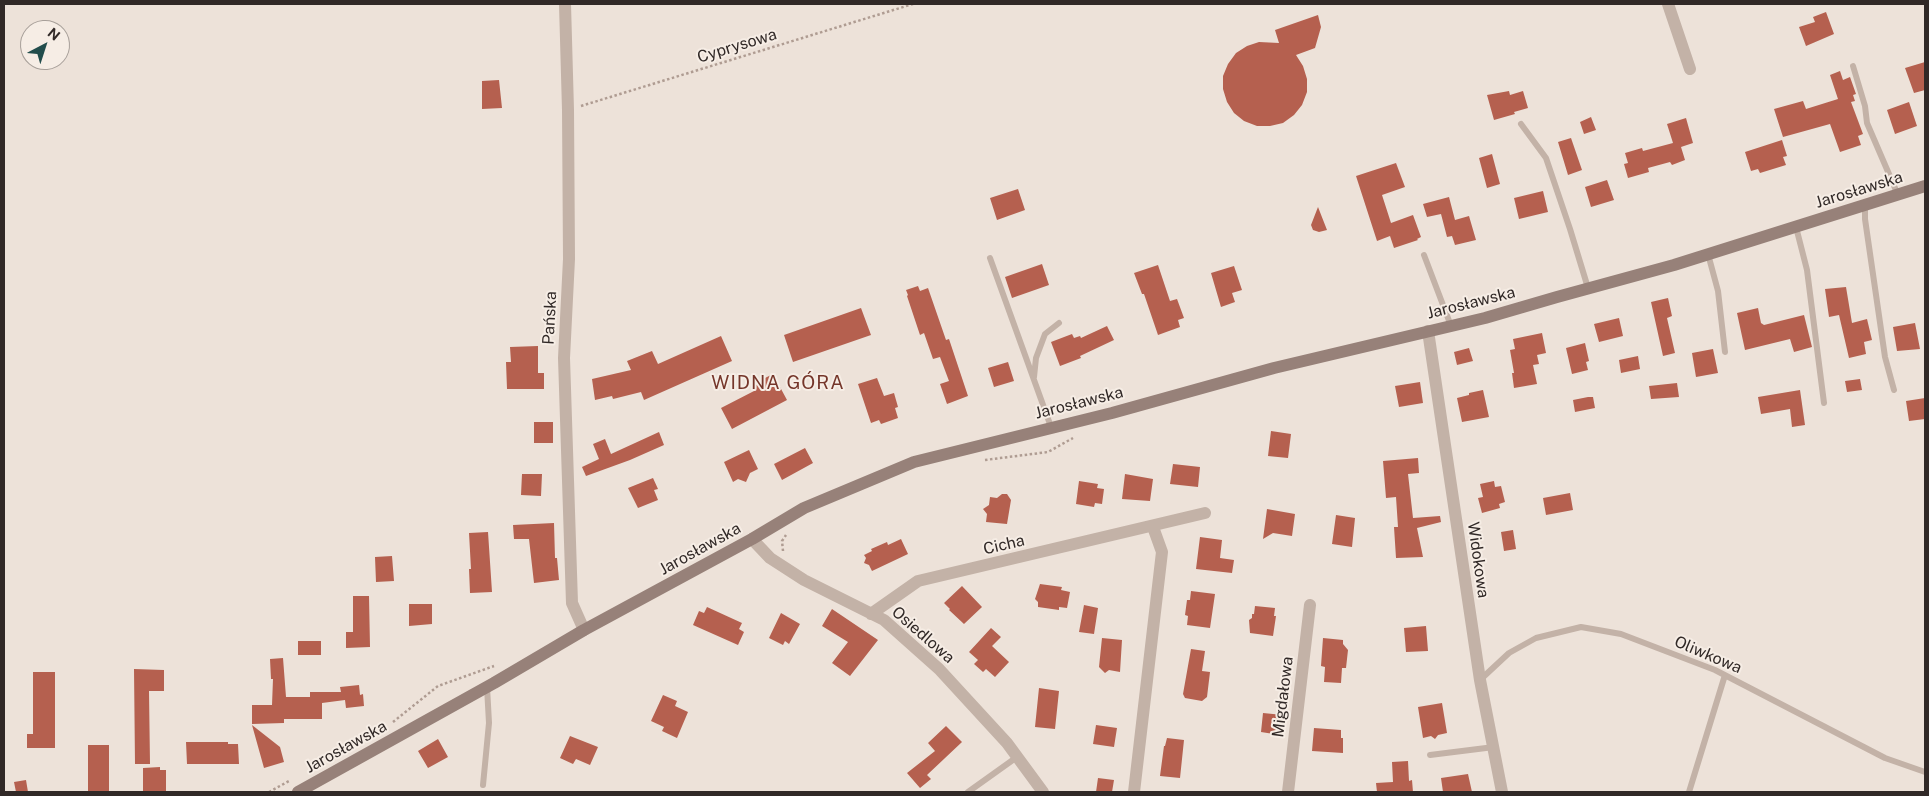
<!DOCTYPE html>
<meta charset="utf-8">
<style>
body{margin:0}
#map{position:relative;width:1929px;height:796px;overflow:hidden;background:#ede2d9;font-family:"Public Sans",sans-serif}
canvas{display:block}
.frame{position:absolute;inset:0;border:5px solid #312927;pointer-events:none}
.north{position:absolute;left:20px;top:20px;width:50px;height:50px;box-sizing:border-box;background:#f6ede5;border:1px solid #a79f99;border-radius:50%;rotate:40deg;font-size:14px;font-weight:700;line-height:20px;text-align:center;color:#312927}
.north::after{content:'';display:block;margin:auto;width:18px;height:22px;background:#224d4c;clip-path:polygon(50% 0,100% 100%,50% 72%,0 100%)}
</style>
<div id="map">
<canvas width="1929" height="796"></canvas>
<div class="frame"></div>
<div class="north">N</div>
</div>
<script>
const c = document.querySelector('canvas').getContext('2d');
c.lineJoin = 'round';
function fill(path, color) {
  c.fillStyle = color;
  c.fill(path, 'evenodd');
}
function strokePath(path, color, width, dash) {
  c.strokeStyle = color;
  c.lineWidth = width;
  c.lineCap = dash ? 'butt' : 'round';
  c.setLineDash(dash || []);
  c.stroke(path);
}
function label(font, color, halo, rows, align = 'center') {
  c.font = font + ' "Public Sans",sans-serif';
  c.lineWidth = 4;
  c.setLineDash([]);
  c.textBaseline = 'middle';
  c.strokeStyle = halo;
  c.fillStyle = color;
  for (const [text, x, y, turn = 0] of rows) {
    c.save();
    c.translate(x, y);
    c.rotate((+turn || 0) * Math.PI / 180);
    c.textAlign = isNaN(turn) ? turn : align;
    if (halo) c.strokeText(text, 0, 0);
    c.fillText(text, 0, 0);
    c.restore();
  }
}
const building = new Path2D(`
 M1826 12 1834 34 1806 46 1799 27 1815 22 1813 17Z
 M1318 15 1321 27 1315 48 1296 55 1303 66 1307 79V92L1302 105 1294 115 1283 123 1270 126H1257L1244 121 1234 113 1227 102 1223 89V76L1228 64 1236 53 1247 46 1259 42 1279 43 1275 30Z
 M1925 62V90L1914 93 1905 68Z
 M1840 71 1843 80 1850 77 1856 94 1853 95 1855 101 1851 102 1863 134 1858 136 1861 145 1840 152 1830 124 1783 137 1774 109 1803 101 1806 109 1838 99 1830 75Z
 M499 80 502 108 482 109V81Z
 M1509 91 1510 95 1523 91 1528 108 1514 112 1515 114 1494 120 1487 95Z
 M1909 102 1917 126 1895 134 1887 110Z
 M1591 117 1596 130 1584 134 1580 122Z
 M1686 118 1693 143 1681 147 1685 160 1672 165 1670 162 1648 168 1649 172 1628 178 1624 164 1628 163 1625 153 1642 148 1643 151 1673 143 1667 124Z
 M1571 138 1582 170 1568 175 1558 142Z
 M1782 140 1787 156 1783 157 1786 165 1760 173 1758 169 1751 171 1745 152Z
 M1492 154 1500 184 1487 188 1479 158Z
 M1396 163 1405 187 1382 195 1391 223 1413 215 1421 237 1417 239 1418 240 1394 248 1390 236 1377 241 1356 176Z
 M1607 180 1614 200 1591 207 1585 187Z
 M1018 189 1025 210 997 220 990 198Z
 M1543 191 1548 212 1519 219 1514 198Z
 M1449 197 1455 220 1469 216 1476 240 1455 245 1452 236 1447 237 1441 214 1427 217 1423 204Z
 M1318 207 1327 230 1319 232 1313 230 1311 225Z
 M1042 264 1049 285 1012 298 1005 277Z
 M1158 265 1170 301 1177 299 1184 318 1178 320 1180 327 1158 335 1144 294H1142L1134 273Z
 M1234 266 1242 290 1232 293 1235 302 1221 307 1211 273Z
 M918 286 920 291 928 288 946 340 949 339 968 396 947 404 940 384 949 381 940 357 933 359 924 333 920 335 907 296 908 295 906 290Z
 M1846 287 1852 323 1867 319 1872 340 1864 342 1866 354 1849 358 1839 315 1829 317 1825 289Z
 M1668 298 1672 316 1667 318 1675 353 1663 356 1651 302Z
 M861 308 871 335 793 362 784 335Z
 M1758 308 1761 323 1764 325 1804 315 1812 347 1794 352 1790 339 1745 350 1737 313Z
 M1619 318 1623 336 1599 342 1594 324Z
 M1915 323 1920 349 1897 351 1893 327Z
 M1107 326 1114 340 1080 356 1081 358 1060 366 1051 342 1072 334 1074 338 1080 336 1081 338Z
 M1542 333 1546 353 1537 355 1539 364 1533 365 1537 384 1514 388 1512 373H1514L1510 350 1515 349 1513 339Z
 M721 336 732 361 644 400 641 392 613 399 612 396 595 400 592 379 631 370 627 361 652 351 658 364Z
 M1585 343 1589 361 1586 362 1588 370 1572 374 1566 348Z
 M538 346V373H544V389H507L506 362H511L510 347Z
 M1469 348 1473 361 1457 365 1454 352Z
 M1713 349 1718 373 1696 377 1692 353Z
 M1638 356 1640 369 1621 373 1619 360Z
 M1008 362 1014 381 994 387 988 368Z
 M773 374 787 400 732 429 721 408 756 390 753 384Z
 M877 378 884 396 894 393 898 407 895 408 898 418 881 424 879 420 871 423 858 384Z
 M1860 379 1862 390 1847 392 1845 381Z
 M1420 382 1423 403 1399 407 1395 386Z
 M1677 383 1679 397 1651 399 1649 386Z
 M1483 390 1489 417 1462 422 1457 398 1469 395V393Z
 M1800 390 1805 425 1792 427 1790 409 1761 414 1758 397Z
 M1588 397H1593L1595 408 1575 412 1573 400Z
 M1925 398V419L1909 421 1906 401Z
 M534 422H553V443H534Z
 M1271 431 1291 434 1288 458 1268 456Z
 M659 432 664 445 630 460 586 476 582 467 599 459 593 444 605 439 611 454Z
 M805 448 813 463 782 480 774 464Z
 M749 450 758 469 750 473 746 482 738 479 733 482 724 462Z
 M1418 458 1419 473 1408 474 1413 518 1440 516 1441 522 1417 528 1423 557 1396 558 1394 527H1398L1396 497 1386 498 1383 461Z
 M1173 464 1200 467 1198 487 1170 484Z
 M522 474H542L541 496 521 495Z
 M1125 474 1153 479 1150 501 1122 499Z
 M653 478 658 489 654 490 658 500 638 508 628 488Z
 M1079 481 1098 484 1097 488 1104 489 1102 504 1095 503 1094 507 1076 504Z
 M1494 481 1495 487 1501 486 1505 502 1499 504 1500 508 1482 513 1478 498 1483 497 1480 484Z
 M1570 493 1573 510 1546 515 1543 498Z
 M1002 494H1007L1011 500 1007 524 986 522 987 514 983 509 989 505 990 497 997 498Z
 M1267 509 1295 514 1292 536 1273 533 1263 539Z
 M1336 515 1355 518 1352 547 1332 544Z
 M554 523 555 558H557L559 580 534 583 529 539H514L513 525Z
 M1513 530 1516 549 1504 551 1501 532Z
 M488 532 492 592 470 593 469 569H471L469 533Z
 M1200 537 1222 540 1220 558 1234 560 1232 573 1196 569Z
 M901 539 908 554 872 571 869 565 864 563 866 558 864 555 872 551 871 549 887 542 888 545Z
 M392 556 394 581 376 582 375 557Z
 M1040 584 1062 587 1061 590 1070 592 1067 608 1059 607V610L1038 607V602L1035 599Z
 M962 586 982 607 964 624 949 610 950 609 944 603Z
 M1191 591 1215 594 1210 628 1187 625 1188 616 1185 615 1187 600H1190Z
 M353 596H369L370 647 346 648V632H353Z
 M409 604H432V624L409 626Z
 M1084 605 1098 608 1094 634 1079 632Z
 M1255 606 1275 608 1274 616H1276L1273 636 1250 633 1249 620 1252 618V614H1254Z
 M707 607 742 623 739 629 744 632 738 645 693 625 699 611 704 613Z
 M832 609 878 640 850 676 832 663 848 642 822 626Z
 M781 613 800 624 789 644 785 641 783 645 769 638Z
 M1426 626 1428 651 1406 652 1404 628Z
 M991 628 1001 637 992 646 1009 662 995 677 986 669 983 672 974 664 978 660 969 652Z
 M1102 638 1122 640 1120 672 1109 670 1105 673 1099 667Z
 M1323 638 1343 640V644L1348 650 1346 668H1342L1341 683 1324 682 1325 667 1321 666Z
 M298 641H321V655H298Z
 M1191 649 1205 651 1202 671 1210 672 1207 697 1202 701 1185 698 1183 694Z
 M283 658 286 697H310V692H341L340 687 359 685 360 695 363 694 364 706 346 708 345 700 322 703V719H284V723L252 724V705H272L273 679H271L270 659Z
 M134 669 164 670V691H149L150 764H135Z
 M33 672H55V748H27V734H33Z
 M1039 688 1059 691 1055 729 1035 727Z
 M663 695 677 701 675 706 688 712 677 738 662 731 664 727 651 721Z
 M1442 703 1447 733 1438 735 1435 739 1431 736 1423 738 1418 707Z
 M1263 713 1283 715 1280 735 1261 732Z
 M252 725 280 747 284 762 264 768Z
 M1096 725 1117 728 1114 747 1093 744Z
 M946 726 962 742 927 775 931 779 920 788 907 773 935 751 928 743Z
 M1314 728 1341 730V738H1343V753L1312 751Z
 M570 736 598 747 590 765 576 759 573 764 560 758Z
 M1167 738 1184 740 1180 778 1160 776 1164 746H1165Z
 M438 739 448 757 428 768 418 751Z
 M186 742H228V744H238L239 764H187Z
 M88 745H109V792H88Z
 M1408 761 1409 781 1412 780 1413 792H1377L1376 783 1393 782 1392 762Z
 M160 767V770H166V792H143V768Z
 M1468 774 1472 792H1443L1441 778Z
 M1098 778 1114 780 1112 792H1096Z
 M26 780 28 792H16L14 782Z`);
const path = new Path2D(`
 M581 106 913 4
 M985 460 1048 452 1073 438
 M783 551 782 541 786 535
 M393 722 438 686 494 666
 M269 792 289 781`);
const lane = new Path2D(`
 M1853 66 1865 106 1867 123 1898 195
 M1521 124 1546 158 1570 229 1588 288
 M1865 206V219L1885 357 1894 390
 M1796 227 1807 270 1824 403
 M1708 254 1718 291 1725 352
 M1424 255 1451 326
 M990 258 1051 427
 M1034 377 1036 358 1045 334 1059 323
 M1480 680 1509 653 1536 638 1581 627 1621 634 1715 670 1885 758 1925 772
 M1430 755 1494 747
 M483 785 489 723 487 687
 M968 792 1017 757
 M1689 792 1725 675`);
const street = new Path2D(`
 M565 4 568 110 569 259 564 358 572 603 584 630
 M1668 4 1690 69
 M1428 331 1480 680 1502 792
 M752 539 770 558 804 580 884 620 939 669 1007 743 1043 792
 M871 614 918 581 1205 513
 M1134 792 1162 552 1153 527
 M1288 792 1310 605`);
const secondary = new Path2D(`
 M298 792 494 683 584 630 752 539 804 508 914 462 1112 413 1274 368 1485 318 1557 297 1674 265 1925 186`);
const streetNames = [
 ["Cyprysowa",737,46,-17],
 ["Jarosławska",1859,190,-17],
 ["Jarosławska",1471,303,-14],
 ["Pańska",550,318,-87],
 ["Jarosławska",1079,403,-14],
 ["Cicha",1004,545,-13],
 ["Jarosławska",700,549,-29],
 ["Widokowa",1478,560,82],
 ["Osiedlowa",923,635,41],
 ["Oliwkowa",1708,655,23],
 ["Migdałowa",1283,697,-83],
 ["Jarosławska",346,747,-29]
];
const quarterNames = [
 ["WIDNA GÓRA",778,383]
];
fill(building, '#b5604f');
strokePath(path, '#af9c92', 2.5, [2.5, 2.5]);
strokePath(lane, '#c3b2a7', 6);
strokePath(street, '#c3b2a7', 12);
strokePath(secondary, '#978179', 12);
label('16px', '#312927', '#f6ede5', streetNames);
c.letterSpacing = '1px';
label('19px', '#75362a', '#f6ede5', quarterNames);
c.letterSpacing = '0px';
</script>
